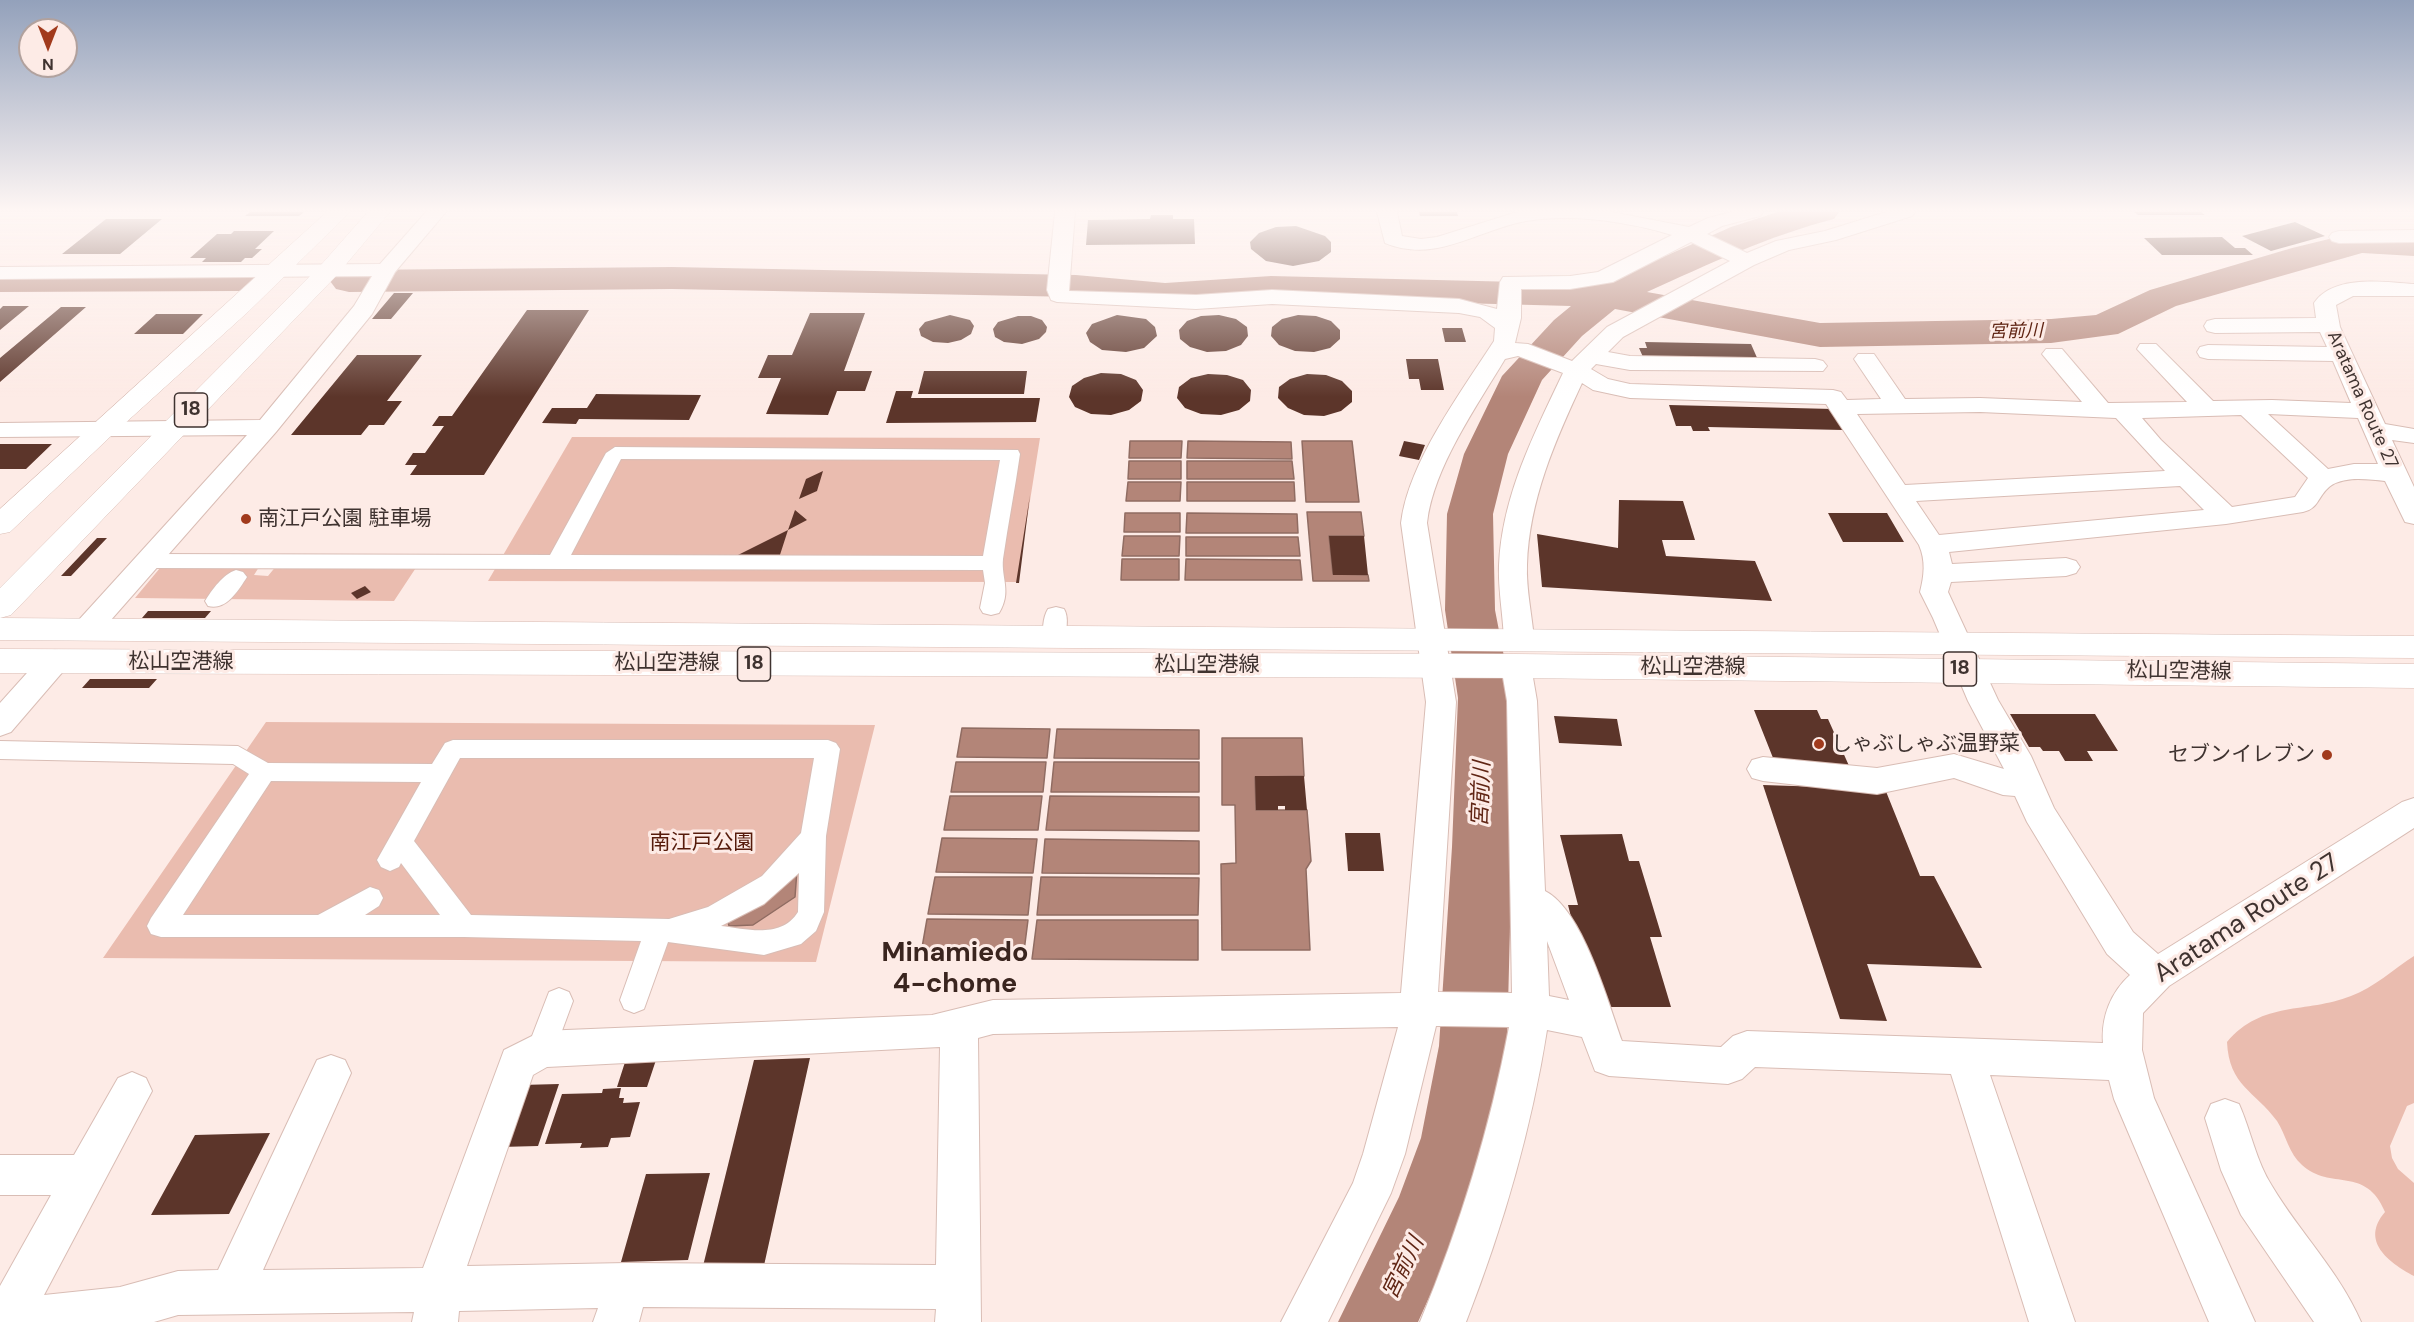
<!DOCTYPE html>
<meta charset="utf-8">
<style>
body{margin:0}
#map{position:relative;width:2414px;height:1322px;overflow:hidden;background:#fdebe6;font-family:"DM Sans",sans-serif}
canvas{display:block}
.north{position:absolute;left:18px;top:18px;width:60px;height:60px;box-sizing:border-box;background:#fdebe6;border:2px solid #b1a19d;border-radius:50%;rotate:180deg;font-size:16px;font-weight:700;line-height:24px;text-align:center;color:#3f3330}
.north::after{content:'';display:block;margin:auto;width:21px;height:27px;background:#a13a1c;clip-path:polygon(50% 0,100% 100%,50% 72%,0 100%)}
</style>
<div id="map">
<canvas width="2414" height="1322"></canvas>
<div class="north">N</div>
</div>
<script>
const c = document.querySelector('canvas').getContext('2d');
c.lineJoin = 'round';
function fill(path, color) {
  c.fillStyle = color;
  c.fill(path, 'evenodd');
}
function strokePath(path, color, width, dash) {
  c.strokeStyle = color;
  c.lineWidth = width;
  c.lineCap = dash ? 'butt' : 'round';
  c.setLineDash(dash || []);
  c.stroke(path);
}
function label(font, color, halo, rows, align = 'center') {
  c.font = font + ' "DM Sans","Noto Sans JP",sans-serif';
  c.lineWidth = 6;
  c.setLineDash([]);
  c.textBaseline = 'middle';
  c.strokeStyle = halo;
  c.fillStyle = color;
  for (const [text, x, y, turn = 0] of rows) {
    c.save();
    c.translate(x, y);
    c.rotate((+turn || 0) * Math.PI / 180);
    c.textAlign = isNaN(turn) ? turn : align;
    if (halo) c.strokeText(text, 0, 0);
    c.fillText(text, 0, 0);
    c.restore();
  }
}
const green = new Path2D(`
 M572 437 1040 438 1017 582 488 581Z
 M286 554H425L394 601 135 598 160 568 261 564 254 575 268 576Z
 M266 722 875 725 816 962 103 958Z
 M2414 956V1103L2407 1106 2390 1146 2392 1158 2398 1169 2414 1183V1276C2388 1262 2360 1241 2385 1212 2366 1165 2330 1191 2302 1165 2289 1154 2286 1135 2277 1121 2255 1091 2229 1086 2227 1042 2263 1000 2305 1014 2351 996 2373 988 2394 969 2414 956Z`);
const water = new Path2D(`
 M1130 441H1182L1181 458H1129Z
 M1188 441 1291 442 1292 459 1187 458Z
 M1302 441H1352L1359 502H1306Z
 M1129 461H1181V479H1128Z
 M1187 461H1292L1294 479H1187Z
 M1128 482H1181L1180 501H1126Z
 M1187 482H1294L1295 501H1187Z
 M1307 512H1361L1364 536H1329L1333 574 1368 575 1369 581H1313Z
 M1125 513H1180V532H1124Z
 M1187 513 1297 514 1298 533H1186Z
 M1124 536H1180L1179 556H1122Z
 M1186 537H1298L1300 556H1186Z
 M1122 559H1179V580H1121Z
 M1186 559 1300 560 1302 580H1185Z
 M962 728 1050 729 1047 758 957 757Z
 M1057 729 1199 730V759L1054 758Z
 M1222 738H1302L1304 776 1255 777 1256 810H1307L1311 861 1306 869 1310 950H1222L1221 864 1236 863 1235 805H1222Z
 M956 762H1046L1043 792H951Z
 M1054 762H1199V792H1051Z
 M950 796H1042L1038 830H944Z
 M1050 796 1199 797V831L1046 830Z
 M942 838 1037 839 1033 873 936 872Z
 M1045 839 1199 841V874L1042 873Z
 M797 870 795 897 753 925 729 926 727 918Z
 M935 877H1032L1028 915 928 914Z
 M1041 877 1199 878 1198 915H1037Z
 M927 919 1028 920 1023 959H920Z
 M1037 920H1198V960L1032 959Z`);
const river = new Path2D(`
 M1778 212H1839L1834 219C1768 236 1709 264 1647 292L1820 323 2051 319 2096 315 2150 290 2292 248 2362 231 2414 234V256L2362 253 2176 306 2118 334 2051 343 1820 347 1615 309 1582 336 1542 380 1508 454 1493 514 1495 610 1512 698V847L1507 1046 1493 1138 1466 1216 1418 1322H1338L1399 1197 1421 1138 1439 1046 1452 847 1458 698 1445 610 1447 514 1464 454 1502 376 1554 320 1571 306 1271 298 1165 305 1076 297 672 289 349 292 336 289 330 281 336 273 349 270 672 267 1076 275 1165 283 1271 276 1602 284 1731 227Z
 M239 269 252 272 258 280 252 288 239 291 0 292V270Z`);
const building = new Path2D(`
 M250 212H304L299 216H245Z
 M1419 212H1457L1458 216H1420Z
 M2134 212H2201L2205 215H2138Z
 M1151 215H1173V219H1194L1195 244 1086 245 1088 220 1150 219Z
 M106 219H162L120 254H62Z
 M2295 222 2325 236 2271 251 2242 236Z
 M1296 226 1325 236 1331 242V252L1319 261 1293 266 1266 261 1251 249 1250 242 1259 233 1276 227Z
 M234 231H274L255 249H262L252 258H245L241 262H202L206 258H190L217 234H231Z
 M2222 237 2235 248H2245L2253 255H2162L2144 238Z
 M394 293H413L391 319H372Z
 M3 306H29L0 330V309Z
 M61 307H86L0 382V358Z
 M527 310H589L484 475H410L417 465H405L413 453H425L444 426H432L439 416H452Z
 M810 313H865L844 371H872L865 391H837L828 415 766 414 781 378H758L768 355H792Z
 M156 314H203L183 334H134Z
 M950 315 970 320 974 326 971 334 961 340 948 343 933 342 921 336 919 329 925 322Z
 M1117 315 1146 319 1155 327 1157 336 1144 348 1126 352 1102 350 1090 342 1086 333 1092 324Z
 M1219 315 1236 319 1247 327 1248 336 1241 345 1226 351 1207 352 1190 347 1180 339 1179 330 1187 321 1201 316Z
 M1298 315 1316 316 1331 321 1340 330V339L1330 348 1314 352 1295 351 1279 345 1271 336 1272 327 1282 319Z
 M1018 316H1031L1042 320 1047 327 1046 332 1039 339 1022 344 1004 342 995 337 993 329 998 322Z
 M1442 328H1462L1466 342H1445Z
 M1645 342 1751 344 1758 360 1643 357 1639 348H1647Z
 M357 355H422L387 401H402L384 425H369L361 435H291Z
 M1406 359H1438L1444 390H1421L1419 379H1409Z
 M924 371H1027L1024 394H918Z
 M1101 373 1121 374 1136 380 1143 390 1141 401 1129 410 1111 415 1091 414 1075 407 1069 397 1072 386 1084 378Z
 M1208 374 1227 375 1243 380 1251 390 1250 401 1239 410 1221 415 1201 414 1185 408 1177 398 1179 387 1191 378Z
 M1307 374 1326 375 1342 381 1352 391V402L1341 411 1324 416 1304 415 1288 408 1278 398 1279 387 1290 379Z
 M896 391H913L911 398H1040L1036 422 886 423Z
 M596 394 701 395 689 420 579 419 576 424 542 423 552 408H587Z
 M1669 405 1833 409 1843 430 1708 427 1710 431H1693L1691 426H1676Z
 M1404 441 1425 445 1419 460 1399 456Z
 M0 444H52L26 469H0Z
 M823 471 817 491 799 499 806 479Z
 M1030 495 1019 583H1016Z
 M1619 500 1683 501 1695 540H1662L1666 556 1755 561 1772 601 1542 587 1537 534 1618 548Z
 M795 510 807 520 788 530Z
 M1828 513H1887L1904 542H1843Z
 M788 530 778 561H726Z
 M1329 536H1364L1368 575H1333Z
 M97 538H107L71 576H61Z
 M365 586 371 592 357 599 351 593Z
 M148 611H211L205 618H142Z
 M90 679H157L149 688H82Z
 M1754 710H1817L1821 719H1828L1850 768H1777Z
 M2010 714H2095L2118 751H2087L2093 761H2065L2059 751H2043L2040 747H2029Z
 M1554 716 1617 719 1622 746 1559 743Z
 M1255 776H1304L1307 810H1285V806H1278V810H1256Z
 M1763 785 1885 789 1920 876H1934L1982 968 1867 964 1887 1021 1840 1019Z
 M1345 833H1380L1384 871H1348Z
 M1622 834 1629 861H1639L1662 937H1650L1671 1007H1594L1568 905H1578L1560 835Z
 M810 1058 763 1270H702L754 1060Z
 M626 1059 656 1060 647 1087H617Z
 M559 1084 538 1146 500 1147 521 1085Z
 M621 1088 619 1098H624L623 1103 640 1102 630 1137 611 1138 608 1147 580 1148 582 1143 545 1144 562 1094 602 1093 603 1089Z
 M270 1133 229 1214 151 1215 195 1135Z
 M710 1173 688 1260 621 1262 646 1174Z`);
const pedestrian = new Path2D(`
 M615 447 1018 450 1020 454C1015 489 1008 524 1003 559 1001 578 1012 592 999 613L991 615 983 613 980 608 985 583 983 570 149 568 142 566 139 561 142 556 149 554 550 555 606 453ZM621 459 1000 460 983 556 571 555Z
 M236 570 243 572 247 577C238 591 226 611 208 606L205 601C212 590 223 574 236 570Z
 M1056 607 1064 609C1069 617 1067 633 1062 641L1054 644 1046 641C1041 633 1043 617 1048 609Z
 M453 740H828L836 743 840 749 826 836 824 912 816 931 801 944 764 955 668 942 644 1009 634 1013 624 1009 620 1000 641 941 464 937H161L151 934 147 926 151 918 249 774 233 764 0 759V741L238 746 268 763 432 764 445 743ZM460 758H814L801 833 762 876 708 907 669 919 471 915 414 841ZM271 781 421 782 377 860 381 867 390 871 399 867 401 863 440 915H365L379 906 383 898 379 890 370 887 318 915H183ZM799 873 798 912C781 939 747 929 721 926L764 904Z
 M559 988 569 992 573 1001 552 1058 542 1062 532 1058 527 1049 549 992Z`);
const minor = new Path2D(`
 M426 212H446L395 272 372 314 276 432 96 637 86 640 76 637 71 630 76 623 247 435 0 437V423L260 420 354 306 372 276 0 279V267L380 264Z
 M1055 212H1075L1069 291 1196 295 1272 290 1459 299 1497 309 1500 282 1503 277 1570 276 1598 272 1672 235C1629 222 1572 213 1526 221 1477 230 1436 264 1385 243L1377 212H1397L1402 236 1421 239 1437 237 1517 212H1612L1689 227 1708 218 1732 212H1763L1760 216 1722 226 1707 234 1747 253 1776 241 1825 231 1886 212H1915L1912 216 1836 240 1789 250 1754 265 1623 337 1608 352 1630 356 1815 359 1823 361 1827 366 1823 371 1630 370 1596 364 1591 369 1608 379 1630 384 1833 390 1841 392 1847 400 1881 399 1854 359 1858 354H1874L1905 399 1980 398 2082 402 2042 354 2046 349H2062L2108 403 2187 402 2137 349 2140 344H2156L2213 401 2272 400 2351 403 2333 361 2208 359 2200 357 2197 352 2200 347 2208 345 2327 347 2320 332 2215 333 2207 331 2204 326 2207 321 2215 319 2316 318 2314 303C2334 274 2384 282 2414 284V296H2353L2336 305 2340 327 2385 424 2414 429V443L2392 440 2414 487V524L2405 522 2385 481C2367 479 2339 475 2326 490 2317 500 2317 509 2303 512L2226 524 1949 552 1952 564 2066 558 2076 561 2080 567 2076 573 2066 576 1951 582 1948 592 1998 700 2031 756 2054 808 2133 932 2158 954 2402 802 2414 798V828L2169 986 2143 1013 2142 1050 2154 1098 2255 1322H2209L2114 1099 2109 1080 1990 1075 2075 1322H2029L1951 1074 1755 1067 1742 1079 1728 1084 1609 1076 1595 1071 1582 1037 1547 1030C1531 1131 1503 1227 1466 1322H1420C1460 1226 1490 1129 1509 1027L1444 1026H1436L1405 1154 1391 1193 1328 1322H1281L1353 1183 1363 1154 1398 1027 993 1034 978 1038 981 1322H935L936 1309 643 1307 639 1322H593L598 1308 459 1311 458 1322H412L414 1312 178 1315 154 1322H0V1286L51 1195H0V1155H74L118 1078 132 1072 146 1078 152 1091 44 1295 120 1287 178 1271 218 1270 317 1060 331 1055 345 1060 351 1073 263 1270 423 1268 504 1050 542 1031 932 1015 993 1000 1401 993 1426 702 1401 523C1408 463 1461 392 1494 341L1495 328 1480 317 1459 313 1272 304 1196 309 1057 302 1051 300 1047 290ZM1691 242 1730 261 1607 327 1572 361 1528 344 1515 343 1521 318V289H1570L1613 282ZM1518 356 1563 373C1534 434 1502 496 1499 565 1498 589 1503 615 1504 639L1509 646 1519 649 1529 646 1534 639C1532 615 1526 589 1527 565 1529 500 1555 441 1582 383L1593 390 1630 398 1826 404 1919 545C1926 561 1924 576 1920 592L1933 618 1968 701 2004 769 1954 754 1877 768 1763 757 1752 760 1747 769 1752 778 1763 781 1877 794 1954 778 2003 795 2015 796 2027 822 2107 954 2130 975C2111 992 2101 1017 2103 1043L1747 1031 1733 1036 1721 1047 1622 1041C1608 1002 1582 909 1545 891L1537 701 1531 666 1527 658 1516 655 1505 658 1501 666 1507 701 1512 993 1438 992 1456 702 1427 523C1433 468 1477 406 1505 359ZM1980 412 2116 418 2165 471 1905 485 1857 414ZM2268 414 2358 418 2378 464H2354L2328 469ZM2241 415 2308 478 2295 497 2232 507 2161 440 2142 418ZM2180 486 2204 510 1939 535 1916 501ZM1547 941 1569 1000 1549 996ZM940 1047 936 1265 627 1263 467 1266 533 1075 547 1067Z
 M2414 230V242L2339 243 2332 241 2329 237 2332 233 2339 231Z
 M55 650 66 654 70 661 66 668 11 732 0 736V703L44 654Z
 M2225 1099 2239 1104C2251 1131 2256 1161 2272 1186 2300 1233 2339 1271 2361 1322H2314L2241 1215 2221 1170 2205 1118 2211 1104Z`);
const primary = new Path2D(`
 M327 212H350L249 311 111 436 10 532 0 534V509Z
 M368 212H390L337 275 11 615 0 618V588L321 265Z
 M0 618 2414 636V658L0 640Z
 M0 649 1516 654 2414 664V688L1516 678 0 673Z`);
const markers = [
 [246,519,6,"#a13a1c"],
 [1819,744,6,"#a13a1c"],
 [2327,755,6,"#a13a1c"]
];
const farWaternames = [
 ["宮前川",2016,332,-1]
];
const farStreetnames = [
 ["Aratama Route 27",2362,400,66]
];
const shields = [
 [191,410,33],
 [754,664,33],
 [1960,669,33]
];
const shieldNames = [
 ["18",191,410],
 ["18",754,664],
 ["18",1960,669]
];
const poiNames = [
 ["南江戸公園 駐車場",258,519],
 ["しゃぶしゃぶ温野菜",1831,744],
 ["セブンイレブン",2315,755,"right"]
];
const streetNames = [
 ["松山空港線",181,662],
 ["松山空港線",667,663],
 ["松山空港線",1207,665],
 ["松山空港線",1693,667],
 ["松山空港線",2179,672,1]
];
const parkNames = [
 ["南江戸公園",702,843]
];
const waterNames = [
 ["宮前川",1482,794,-88],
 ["宮前川",1404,1268,-64]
];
const nearStreetnames = [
 ["Aratama Route 27",2247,919,-33]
];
const nearNeighbourhoodnames = [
 ["Minamiedo",955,954],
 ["4-chome",955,985]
];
fill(green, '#eabcaf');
fill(water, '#b38578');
strokePath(water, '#906c62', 1.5);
fill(river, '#b38578');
fill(building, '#5c352a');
strokePath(pedestrian, '#d9bdb5', 2);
strokePath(minor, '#d9bdb5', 2);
strokePath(primary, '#d9bdb5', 1);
fill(pedestrian, '#fff');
fill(minor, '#fff');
fill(primary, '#fff');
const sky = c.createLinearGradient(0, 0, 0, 397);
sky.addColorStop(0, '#93a1bb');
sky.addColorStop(0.53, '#fef6f4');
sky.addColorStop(1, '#fef6f400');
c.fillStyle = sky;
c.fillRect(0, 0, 2414, 397);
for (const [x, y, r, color] of markers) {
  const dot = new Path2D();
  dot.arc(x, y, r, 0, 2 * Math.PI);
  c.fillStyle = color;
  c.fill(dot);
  strokePath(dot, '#fdebe6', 2);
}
label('italic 18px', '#602514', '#fdebe6', farWaternames);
label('18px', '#3f3330', '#fdebe6', farStreetnames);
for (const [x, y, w] of shields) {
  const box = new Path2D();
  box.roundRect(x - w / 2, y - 17, w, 34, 4.5);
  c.fillStyle = '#fdebe6';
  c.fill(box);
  strokePath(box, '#3f3330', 1.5);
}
label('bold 20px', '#3f3330', null, shieldNames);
label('21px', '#3f3330', '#fdebe6', poiNames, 'left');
label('21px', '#3f3330', '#fdebe6', streetNames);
label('21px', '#561b0b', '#fdebe6', parkNames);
label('italic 22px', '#602514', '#fdebe6', waterNames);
label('26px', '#3f3330', '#fdebe6', nearStreetnames);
label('bold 27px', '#3a251f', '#fdebe6', nearNeighbourhoodnames);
</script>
